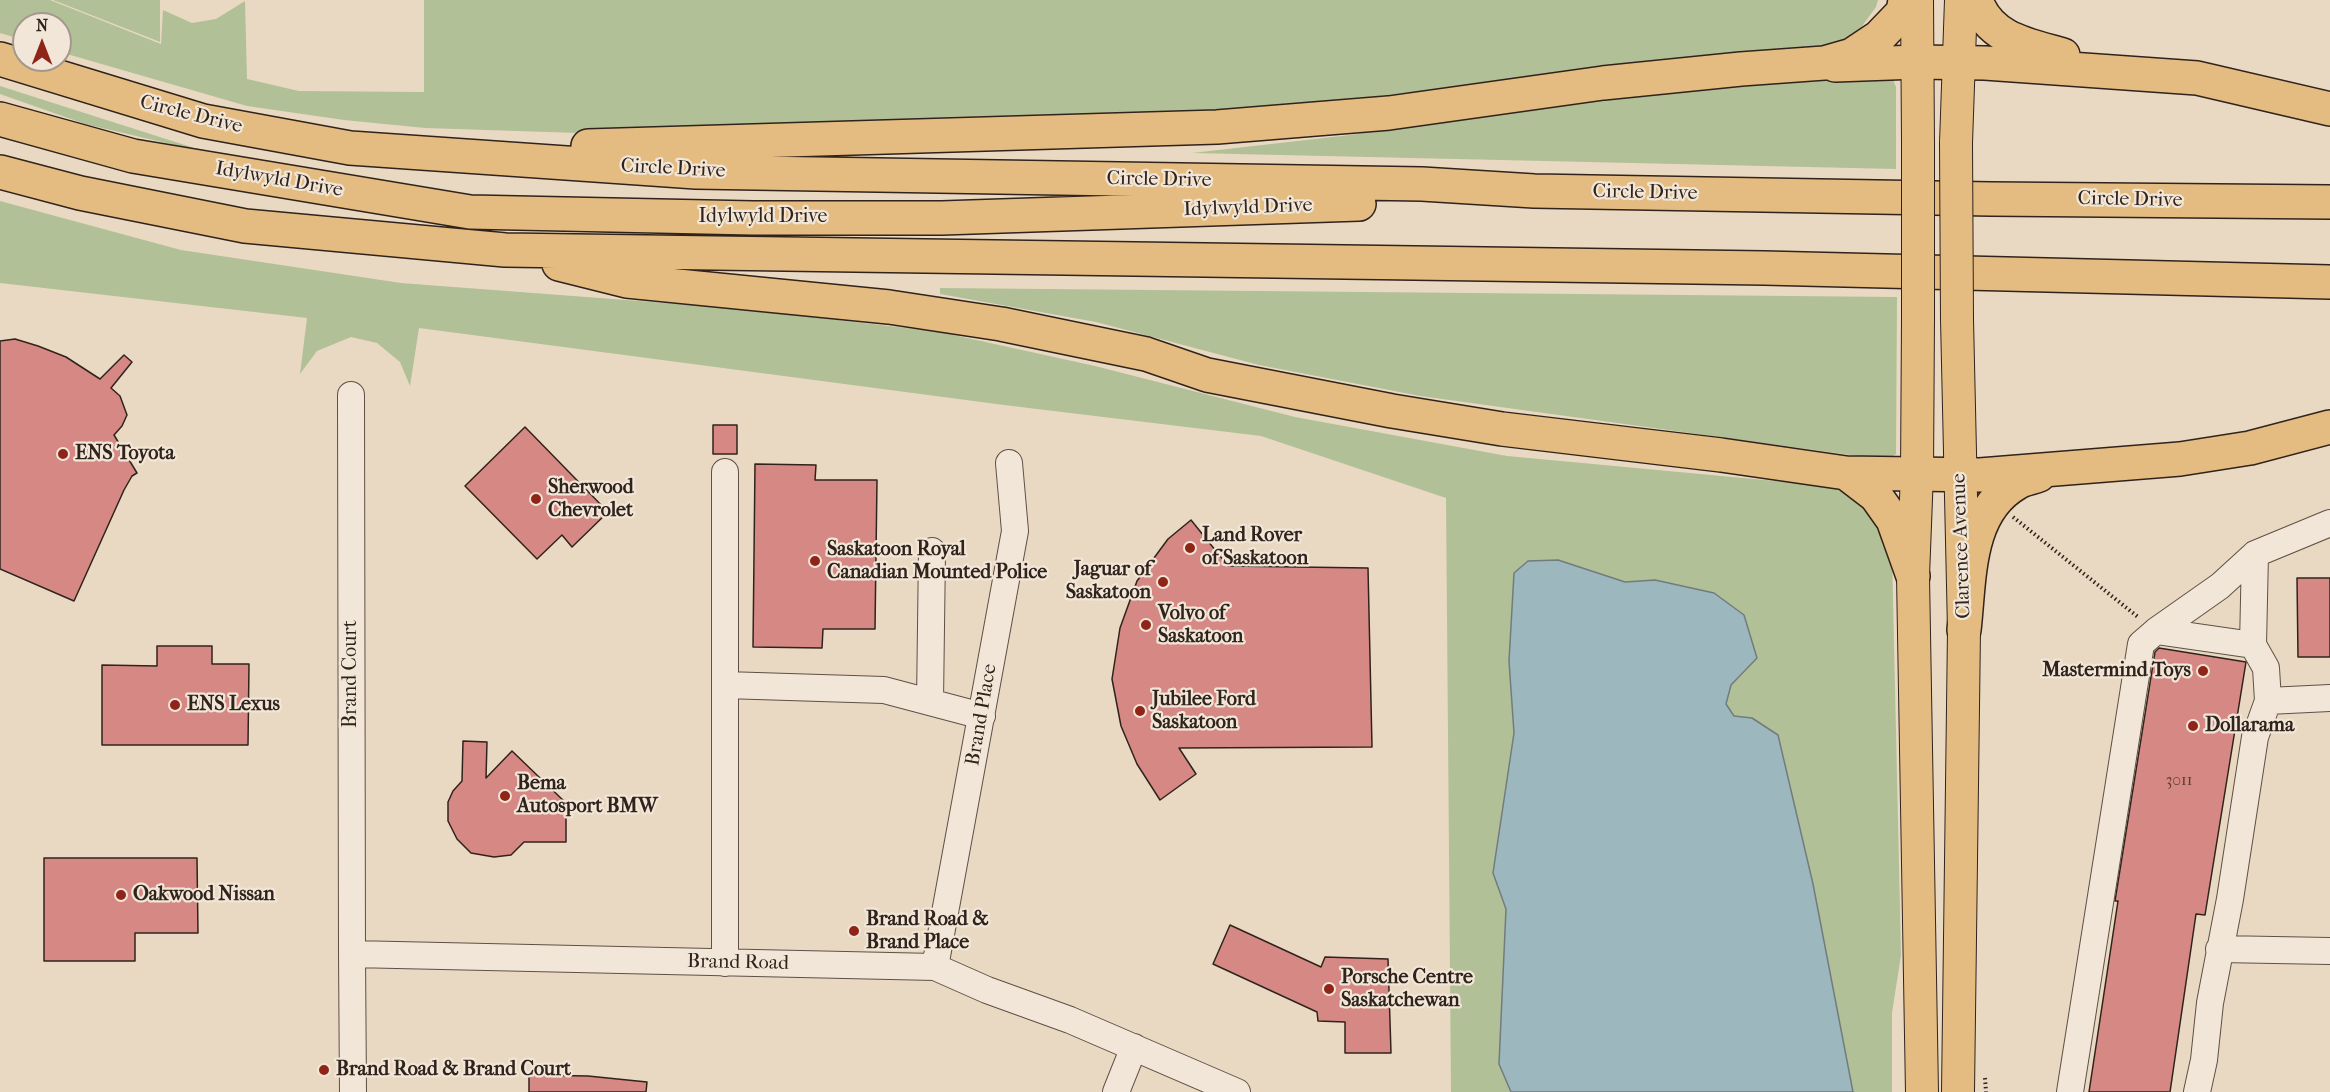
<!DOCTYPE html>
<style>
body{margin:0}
#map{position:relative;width:2330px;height:1092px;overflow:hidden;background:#e9d9c2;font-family:"IM FELL French Canon",serif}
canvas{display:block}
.north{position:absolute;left:12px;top:12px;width:60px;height:60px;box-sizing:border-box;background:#f1e6d7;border:2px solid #a4988c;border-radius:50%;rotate:0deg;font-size:16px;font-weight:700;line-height:24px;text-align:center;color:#30231c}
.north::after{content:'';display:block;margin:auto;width:21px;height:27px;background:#8f2418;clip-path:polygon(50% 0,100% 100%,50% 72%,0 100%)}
</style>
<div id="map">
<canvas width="2330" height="1092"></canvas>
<div class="north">N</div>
</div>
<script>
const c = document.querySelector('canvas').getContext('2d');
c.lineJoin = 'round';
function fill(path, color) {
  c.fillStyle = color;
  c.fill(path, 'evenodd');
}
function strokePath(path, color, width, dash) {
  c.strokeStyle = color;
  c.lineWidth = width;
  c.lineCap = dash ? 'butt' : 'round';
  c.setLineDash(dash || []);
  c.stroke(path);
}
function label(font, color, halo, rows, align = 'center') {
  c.font = font + ' "IM FELL French Canon",serif';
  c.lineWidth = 4.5;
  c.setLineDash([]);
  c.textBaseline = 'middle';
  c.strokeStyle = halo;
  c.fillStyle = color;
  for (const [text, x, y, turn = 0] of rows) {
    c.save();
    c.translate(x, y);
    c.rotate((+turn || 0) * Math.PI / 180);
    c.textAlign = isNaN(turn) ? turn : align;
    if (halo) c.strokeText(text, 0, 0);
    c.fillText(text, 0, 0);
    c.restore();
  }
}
const green = new Path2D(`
 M0 0H50L161 44 163 10 192 23 216 19 245 1 247 79 299 91 424 92V0H1878L1876 7 1860 29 1841 43 1791 52 1516 80 1268 109 578 133 425 128 344 120 247 106 60 52V24H24V40L0 33Z
 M53 0H160V42Z
 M1892 77 1896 87V169L1192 153 1350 135 1720 80Z
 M0 86 213 154 85 124 0 94Z
 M0 201 181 250 401 283 745 309 940 332 1095 366 1295 417 1507 456 1808 484 1849 491 1877 513 1892 553 1901 955 1892 1013V1092H1853L1813 884 1778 735 1752 718 1734 716 1726 704 1731 685 1757 658 1655 580 1625 582 1558 560 1509 661 1514 733 1493 873 1506 909 1499 1064 1511 1092H1451L1446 498 1261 436 1004 405 419 328 410 386 400 362 377 343 351 337 317 351 300 374 307 318 0 283Z
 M940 288 1897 297 1896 454 1887 460 1420 396 1259 365 1096 322 940 294Z`);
const water = new Path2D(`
 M1558 560 1625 582 1655 580 1714 593 1744 615 1757 658 1731 685 1726 704 1734 716 1752 718 1778 735 1813 884 1853 1092H1511L1499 1064 1506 909 1493 873 1514 733 1509 661 1514 573 1528 561Z`);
const building = new Path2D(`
 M15 339 38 346 66 357 100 379 124 355 132 362 111 388 120 396 127 415 122 426 114 435 137 473 132 476 124 490 74 601 0 569V341Z
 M713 425H737V454H713Z
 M525 427 608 512 572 547 562 535 537 559 465 486Z
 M755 464 816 465 815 480H877L875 629H823L822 648 753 647Z
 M1191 520 1228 566 1368 568 1372 747 1179 748 1196 774 1160 800 1137 764 1121 726 1112 679 1120 628 1137 581 1168 539Z
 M2297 578H2330V657H2298Z
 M157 646H212V664H249L248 745H102V665L157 666Z
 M2159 648 2246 662 2205 915 2196 914 2170 1092H2089L2118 901H2115L2155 652Z
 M463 741 487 742 486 778 512 751 566 803V842H524L511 855 494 857 471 853 457 839 448 821V802L453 791 462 781Z
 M44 858H197L198 933H135V961H44Z
 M1230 925 1321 967 1325 957 1388 959 1391 1053H1345V1022L1318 1021 1317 1012 1213 964Z
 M529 1075 588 1076 647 1082 646 1092H529Z`);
const path = new Path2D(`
 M2013 517 2138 617
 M1985 1078 1986 1092`);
const minor = new Path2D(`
 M351 395 352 954
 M725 472V685
 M2156 631 2220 586 2255 554 2330 523
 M2253 645 2255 554
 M2268 701 2330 698
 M930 702 932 551
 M2219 949 2330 951
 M725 963V685L884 690 982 716
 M935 967 1015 531 1009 463
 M353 1092 352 954 935 967 987 990 1070 1020 1237 1092
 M1116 1092 1134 1047
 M2070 1092 2141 644 2156 631 2253 645 2266 668 2268 701 2255 737 2230 899 2210 1003 2204 1060 2197 1092`);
const major = new Path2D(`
 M1917 0 1918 143
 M1956 143 1961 0
 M1918 319 1917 473 1913 576 1922 1092
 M1957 319 1964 630 1958 1092`);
const highway = new Path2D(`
 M1976 0C1989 39 2028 45 2063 55
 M0 59 203 121 350 148 696 172 1422 184 1534 191 1991 199 2330 202
 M1835 65 1917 62 1985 63 2197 78 2330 109
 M0 119 133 156 470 212 753 218H942L1359 204
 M588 146 1217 127 1389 113 1603 83 1741 69 1824 63 1852 55 1879 37 1903 12 1905 0
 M0 172 80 193 245 226 505 250 1764 268 2330 282
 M559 264 627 281 889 307 1001 324 1146 354 1207 375 1392 411 1502 429 1721 455 1846 473 1980 475 2180 459 2250 448 2330 427
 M1846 473 1876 496 1893 520 1913 576
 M1964 630C1970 579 1966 512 2017 483 2023 479 2032 478 2039 475`);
const majorBridge = new Path2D(`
 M1956 143 1957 319
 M1918 319V143`);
const markers = [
 [63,454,6,"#8f2418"],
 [536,499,6,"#8f2418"],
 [1190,548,6,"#8f2418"],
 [815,561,6,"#8f2418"],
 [1163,582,6,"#8f2418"],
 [1146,625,6,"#8f2418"],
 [2203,671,6,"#8f2418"],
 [175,705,6,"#8f2418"],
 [1140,711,6,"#8f2418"],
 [2193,726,6,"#8f2418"],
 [505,796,6,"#8f2418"],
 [121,895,6,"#8f2418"],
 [854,931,6,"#8f2418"],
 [1329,989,6,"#8f2418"],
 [324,1070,6,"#8f2418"]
];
const numberNames = [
 ["3011",2179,781]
];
const streetNames = [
 ["Circle Drive",191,115,14],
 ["Circle Drive",673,169,3],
 ["Idylwyld Drive",279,180,10],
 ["Circle Drive",1159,180,1],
 ["Circle Drive",1645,193,1],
 ["Circle Drive",2130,200,1],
 ["Idylwyld Drive",1248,208,-2],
 ["Idylwyld Drive",763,217],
 ["Clarence Avenue",1962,546,-92],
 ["Brand Court",351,674,-90],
 ["Brand Place",982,715,-80],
 ["Brand Road",738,963,1]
];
const poiNames = [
 ["ENS Toyota",75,454],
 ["Sherwood",548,488],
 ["Chevrolet",548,511],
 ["Land Rover",1202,536],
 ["of Saskatoon",1202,559],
 ["Saskatoon Royal",827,550],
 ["Canadian Mounted Police",827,573],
 ["Jaguar of",1151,570,"right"],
 ["Saskatoon",1151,593,"right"],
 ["Volvo of",1158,614],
 ["Saskatoon",1158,637],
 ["Mastermind Toys",2191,671,"right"],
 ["Jubilee Ford",1152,700],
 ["Saskatoon",1152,723],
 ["ENS Lexus",187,705],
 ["Dollarama",2205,726],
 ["Bema",517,784],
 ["Autosport BMW",517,807],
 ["Oakwood Nissan",133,895],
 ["Brand Road &",866,920],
 ["Brand Place",866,943],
 ["Porsche Centre",1341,978],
 ["Saskatchewan",1341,1001],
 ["Brand Road & Brand Court",336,1070]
];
fill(green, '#b2c097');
fill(water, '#9db7be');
strokePath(water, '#717c7d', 1.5);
fill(building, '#d68984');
strokePath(building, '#30231c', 1.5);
strokePath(minor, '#5e5046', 28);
strokePath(major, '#30231c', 34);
strokePath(highway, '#30231c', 36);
strokePath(path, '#30231c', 4, [1.5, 3]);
strokePath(minor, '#f1e6d7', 26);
strokePath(major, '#e4bc81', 32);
strokePath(highway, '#e4bc81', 33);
strokePath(majorBridge, '#30231c', 34, []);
strokePath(majorBridge, '#e4bc81', 32);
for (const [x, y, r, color] of markers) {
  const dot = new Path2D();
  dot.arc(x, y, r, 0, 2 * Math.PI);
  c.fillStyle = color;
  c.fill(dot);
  strokePath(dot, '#f1e6d7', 2);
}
label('16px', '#5a3c36', null, numberNames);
label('20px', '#30231c', '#f1e6d7', streetNames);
label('bold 20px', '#30231c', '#f1e6d7', poiNames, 'left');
</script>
